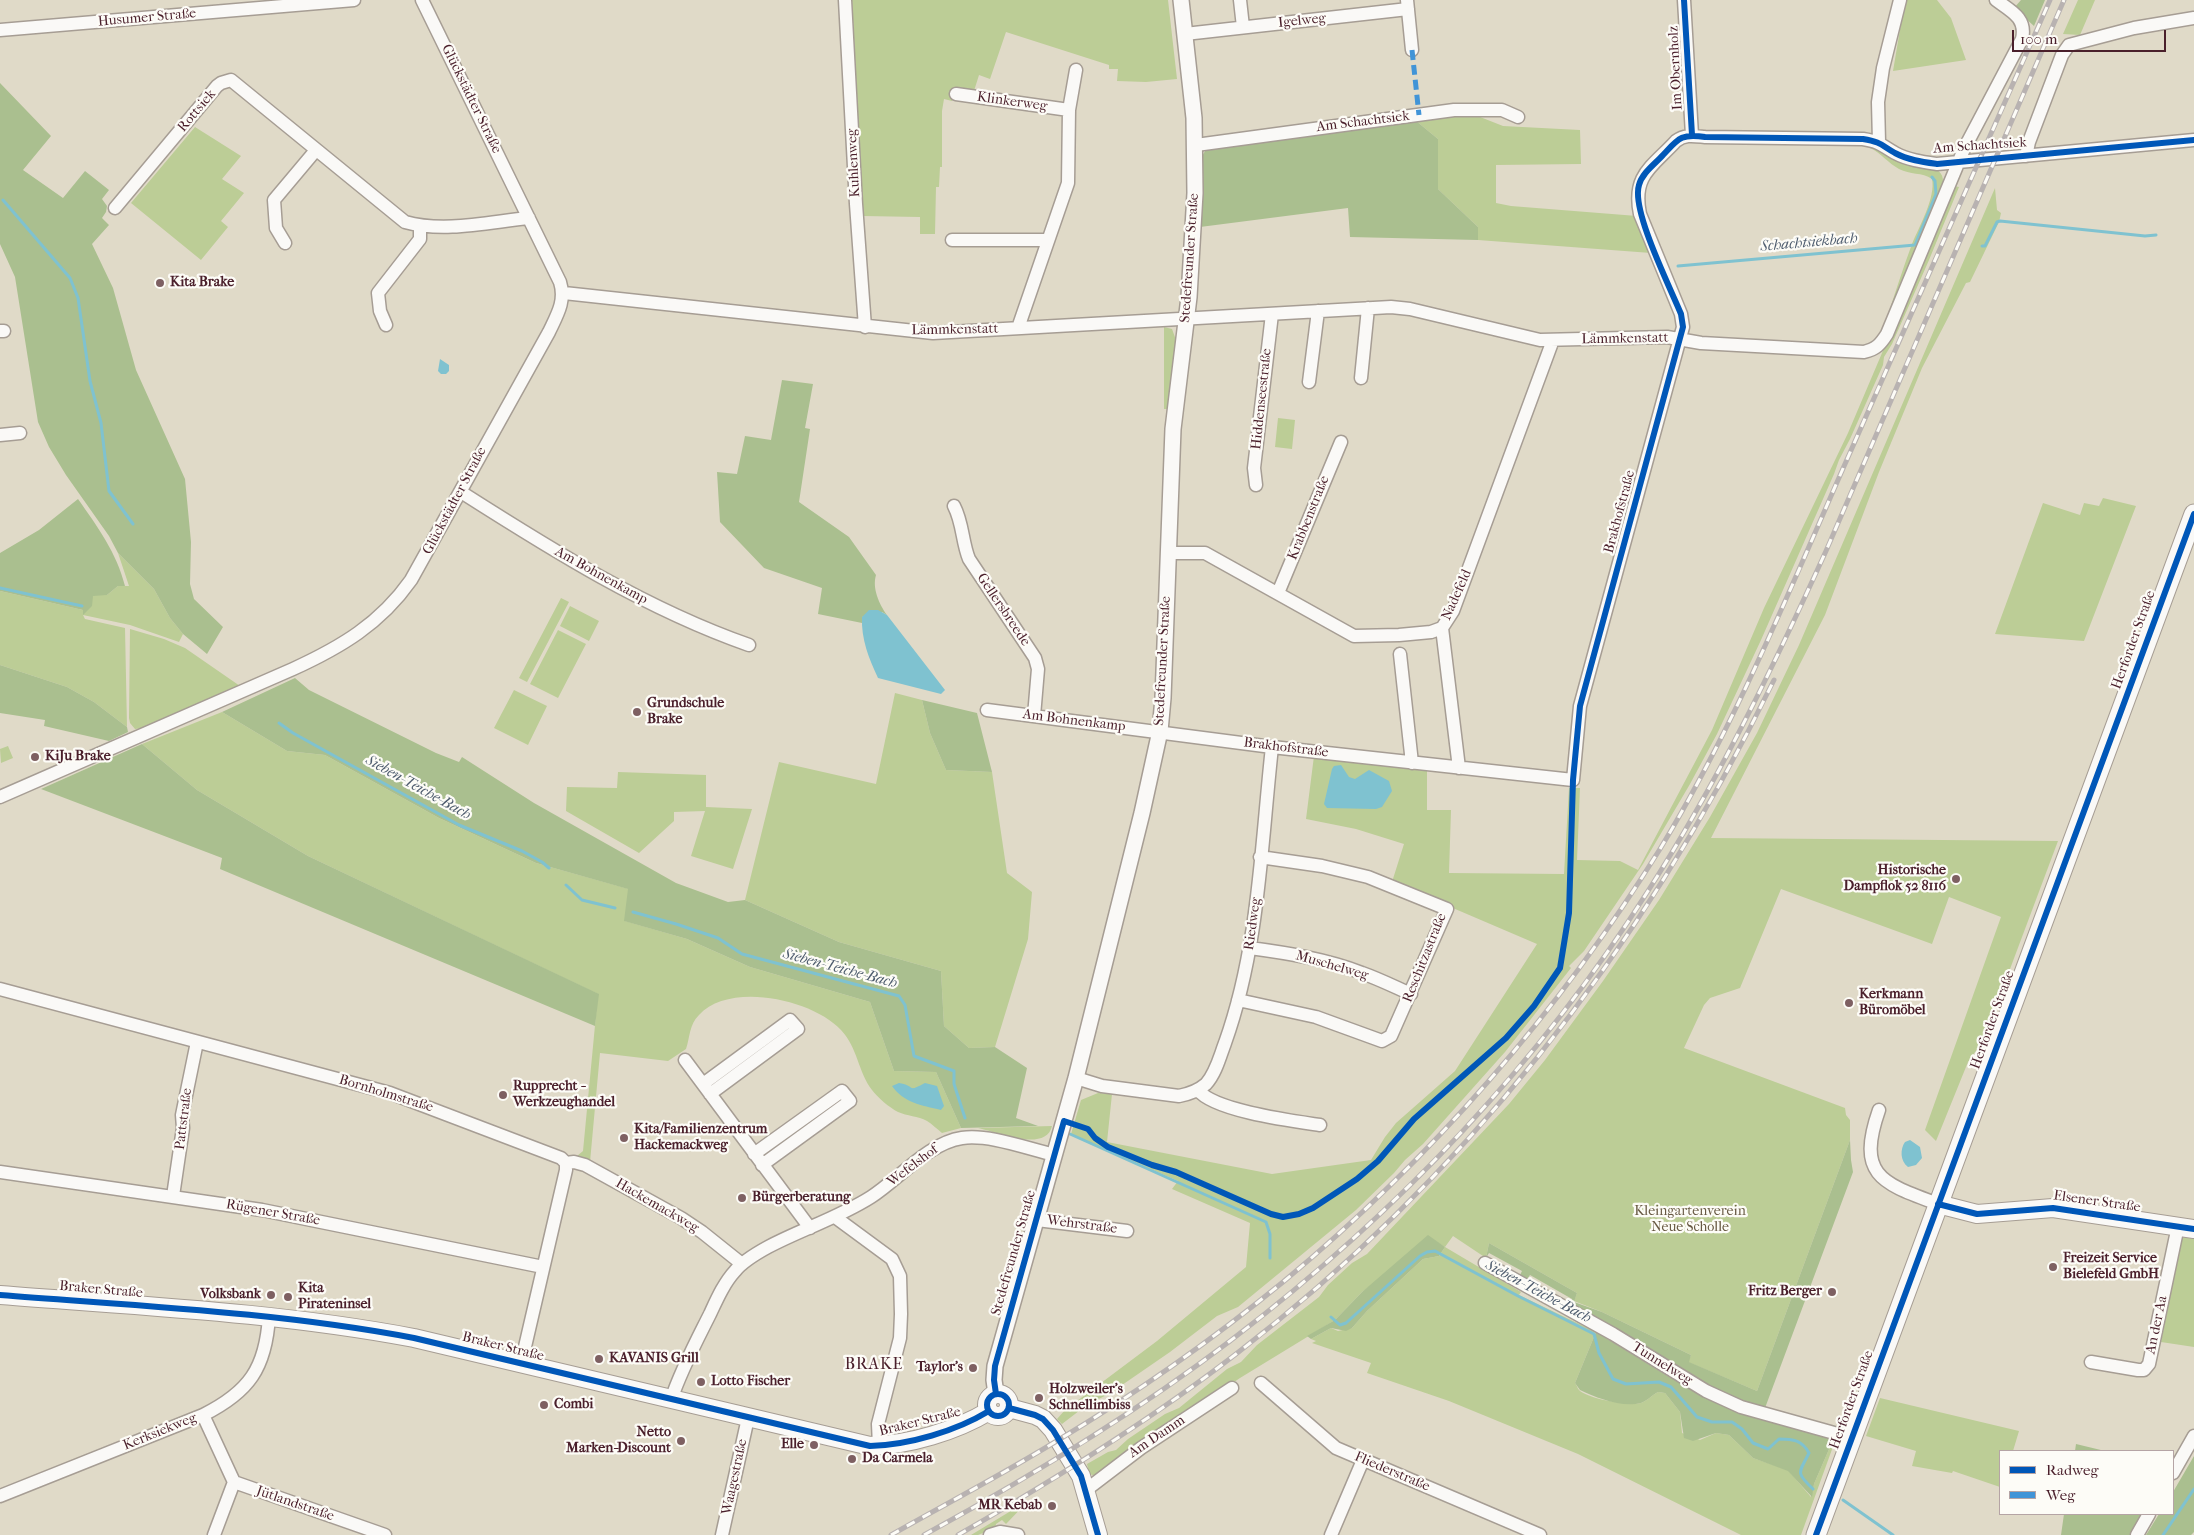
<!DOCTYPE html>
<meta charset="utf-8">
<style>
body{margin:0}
#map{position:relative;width:2194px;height:1535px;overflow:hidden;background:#e0dac8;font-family:"IM FELL French Canon",serif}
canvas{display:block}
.legend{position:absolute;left:1999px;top:1450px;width:175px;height:65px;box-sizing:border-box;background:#fdfcf7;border:1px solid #b5a4a5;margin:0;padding:6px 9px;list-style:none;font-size:15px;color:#4a1f2b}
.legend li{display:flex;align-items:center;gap:10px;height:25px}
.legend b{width:25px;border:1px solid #b5a4a5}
.scale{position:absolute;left:2012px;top:30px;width:154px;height:22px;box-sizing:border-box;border:2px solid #4a1f2b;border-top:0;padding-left:6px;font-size:15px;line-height:18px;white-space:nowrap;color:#4a1f2b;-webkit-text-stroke:4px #fdfcf7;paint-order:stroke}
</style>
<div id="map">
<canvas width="2194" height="1535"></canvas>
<ul class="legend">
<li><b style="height:6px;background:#0057b8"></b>Radweg</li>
<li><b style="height:6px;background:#4194d7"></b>Weg</li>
</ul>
<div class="scale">100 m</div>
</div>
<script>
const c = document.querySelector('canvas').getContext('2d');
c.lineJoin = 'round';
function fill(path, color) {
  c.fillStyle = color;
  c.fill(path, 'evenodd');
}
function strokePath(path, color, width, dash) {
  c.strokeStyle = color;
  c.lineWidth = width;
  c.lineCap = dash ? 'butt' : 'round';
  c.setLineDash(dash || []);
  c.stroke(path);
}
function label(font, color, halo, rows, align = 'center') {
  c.font = font + ' "IM FELL French Canon",serif';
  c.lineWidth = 4.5;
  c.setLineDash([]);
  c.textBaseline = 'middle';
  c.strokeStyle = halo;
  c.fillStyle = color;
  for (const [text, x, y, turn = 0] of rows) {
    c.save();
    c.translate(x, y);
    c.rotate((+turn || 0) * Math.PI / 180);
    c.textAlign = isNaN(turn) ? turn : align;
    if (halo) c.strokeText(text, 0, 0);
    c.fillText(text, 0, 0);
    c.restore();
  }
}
const green = new Path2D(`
 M852 0H1168L1177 79 1146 82 1117 81 1118 69H1109V65L1006 32 990 79 979 75 974 91 953 88 952 101 944 99 942 111V167H940L939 187H936L935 234H920V217L863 216Z
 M1905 0H1937L1951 18 1966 60 1893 71Z
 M2078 0H2095L2080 35 2063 34Z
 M1475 115 1503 126 1580 130 1581 164 1496 165V203L1511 206 1637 216 1651 253 1478 240V227L1438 189V139L1415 120Z
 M195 127 241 156 222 179 244 193 221 221 228 227 201 260 131 203Z
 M1870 146 1936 169C1944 174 1944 181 1942 191L1887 318C1895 293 1903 268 1912 244 1919 227 1936 197 1932 179 1922 172 1910 175 1899 169 1888 163 1881 153 1870 148Z
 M1953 186 1959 187 1929 260 1892 344 1884 357 1883 365 1850 439 1839 460 1834 474 1761 640 1717 734 1690 784 1643 864 1584 951 1569 966 1571 968 1505 1052 1423 1144 1405 1160 1394 1173 1356 1210 1238 1307 1217 1316 1170 1352 1109 1394 1088 1404 1062 1424 1057 1419 1065 1410 1157 1341 1246 1267 1250 1223 1172 1189 1178 1181 1071 1134 1081 1100 1098 1093 1112 1094 1107 1142 1272 1174 1371 1160 1385 1137 1396 1123 1455 1071 1537 944 1392 882 1404 844 1356 829 1306 819 1314 756 1427 770V810H1451L1449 873 1564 874 1569 788H1580L1577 860 1620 861 1638 870 1712 730 1764 608 1848 433Z
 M1995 188 1997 210 2001 213 1999 222 1970 282 1966 283 1922 368 1879 472 1825 615 1711 838 2058 841 1983 1041 1968 1062 1936 1141 1925 1130 2001 917 1949 897 1932 944 1781 889 1740 988 1710 998 1704 1005 1684 1048 1845 1108 1846 1115 1850 1120V1140L1757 1391 1688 1362 1691 1355 1602 1312 1574 1301 1577 1293 1489 1243 1486 1258 1453 1236 1445 1247 1521 1292 1519 1295 1596 1332 1575 1383C1577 1385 1577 1388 1579 1390 1588 1399 1629 1406 1641 1403 1647 1401 1652 1395 1658 1392L1665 1393 1680 1412 1682 1433 1700 1440 1716 1433 1729 1435 1753 1458 1788 1470 1811 1497 1814 1484 1833 1440 1835 1441 1801 1535H1741L1578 1454 1449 1401 1367 1373 1371 1363 1312 1343 1316 1341 1311 1339 1331 1328 1338 1331 1352 1328 1367 1311 1423 1259 1439 1256 1445 1247 1433 1240 1362 1292 1335 1320 1240 1378 1096 1476 1089 1474 1087 1464 1108 1452 1116 1450 1128 1439 1165 1414 1179 1408 1227 1369 1241 1362 1257 1345 1319 1297 1328 1285 1352 1263 1367 1254 1509 1104 1545 1060 1603 981 1659 900 1710 817 1757 733 1799 645Z
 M1164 327 1172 329 1176 340 1168 409H1164Z
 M1278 418 1295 420 1292 449 1275 447Z
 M2103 498 2136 506 2084 641 1995 634 2043 503 2080 515 2084 503 2099 506Z
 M118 553 154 589 170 618 183 634 179 642 130 625 83 615 85 619 125 628 127 727 94 702 67 687 0 665V591L83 610V614L93 595H107L118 586H129Z
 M561 598 569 602 527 682 519 678Z
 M570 606 599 621 589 641 560 626Z
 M130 629 164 639 185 648 240 686 144 728 135 729 130 723 129 718Z
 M558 630 586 644 558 698 530 684Z
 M514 690 547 706 528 745 494 728Z
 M895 693 922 700 930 733 946 770 992 772 1007 873 1032 892 1028 939 995 1047 969 1048 944 1026 941 971 839 942 745 900 779 762 876 784Z
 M222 712 287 751 325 755 439 818 536 863 629 889 625 921 687 939 750 967 870 1002 894 1071 936 1072 961 1128 942 1133C937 1129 932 1124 927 1121 918 1116 907 1116 898 1112 890 1108 877 1097 872 1090 858 1072 858 1048 841 1030 813 999 729 981 699 1015 689 1025 690 1037 686 1049L668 1061 600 1053 590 1162 577 1156 583 1151 598 994 308 856 197 790 142 744Z
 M8 746 13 758 1 763 0 749Z
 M618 772 706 775V807L752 809 733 869 691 856 705 811 674 812V821L639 853 566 811 567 787 617 788Z
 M1052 1126C1046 1153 997 1132 978 1128Z
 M2182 1237 2194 1239V1347L2161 1342Z
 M1880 1398 2019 1431 2013 1451H2000V1487L1953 1471 1952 1473 1912 1466 1916 1451 1866 1436Z
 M1029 1500 1006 1524 1002 1520 996 1524 995 1528 978 1535H971Z`);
const forest = new Path2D(`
 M2021 0H2045L2034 26 2014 8Z
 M0 83 51 136 23 170 63 198 85 171 109 190 102 199 107 206 106 212 102 218 109 225 92 244 113 288 136 370 185 479 191 542 190 584 194 599 223 627 207 654 183 634 170 618 154 589 118 553 109 536 66 475 49 447 38 422 15 277 0 244Z
 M1415 120 1438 139V189L1478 227V240L1350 237 1348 208 1200 227 1202 156 1207 148Z
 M782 380 813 384 805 428 810 429 799 502 849 537 876 575C872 588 879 604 887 615L882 612 862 617V623L818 614 822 588 764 568 720 522 717 472 737 474 745 436 771 440Z
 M78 499C97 526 117 553 125 586H118L107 595 93 596 92 606 83 615V610L0 591V553L39 530Z
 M0 665 67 687 94 702 127 727 128 732 109 741 44 726 45 720 0 713Z
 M295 678 309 690 436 753 459 762 462 757 534 803 676 883 728 902 745 900 839 942 941 971 944 1026 969 1048 995 1047 1027 1068 1016 1118 1038 1126 961 1128 936 1072 894 1071 870 1002 750 967 687 939 624 921 628 889 536 863 439 818 325 755 287 751 222 712Z
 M922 700 977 713 992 772 946 770 930 733Z
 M142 744 197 790 308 856 599 994 595 1026 220 869 222 858 41 789Z
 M1850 1140 1851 1160 1853 1172 1765 1408C1712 1393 1670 1362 1624 1333 1607 1322 1588 1314 1570 1304L1572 1299 1530 1275 1526 1281 1519 1277 1522 1271 1489 1253 1486 1258 1489 1243 1577 1293 1574 1302 1602 1312 1691 1355 1689 1362 1757 1391Z
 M1428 1235 1445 1247 1439 1256 1423 1259 1367 1311 1352 1328 1346 1331 1331 1328 1311 1339 1307 1336 1335 1320 1362 1292Z
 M1596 1332 1671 1378 1740 1413 1833 1440 1814 1484 1812 1497 1788 1471 1753 1458 1729 1435 1716 1433 1693 1441 1684 1438 1680 1412 1665 1393 1658 1392C1652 1395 1647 1401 1641 1403 1622 1408 1597 1398 1580 1390L1575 1383Z
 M2076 1444 2105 1451H2075Z
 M2194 1456V1532L2191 1535H2146L2159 1514H2173V1492Z
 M2064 1514H2142L2130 1535H2061Z`);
const water = new Path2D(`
 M440 359 449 365V371L446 374H441L438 371Z
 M869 610H878L887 615 945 690 941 694 878 678C869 659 861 639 862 617Z
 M1341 765 1349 777 1355 779 1369 770 1389 781 1392 791 1382 807 1376 809 1327 808 1324 804 1332 769 1334 766Z
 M899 1083C917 1086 906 1093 925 1083L937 1086 944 1106 941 1110C921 1105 904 1103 892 1086Z
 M1910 1140 1920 1147 1922 1158 1916 1165 1908 1167C1900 1161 1900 1149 1905 1142Z`);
const stream = new Path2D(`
 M3 200 70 278 78 298 90 381 101 423 109 491 133 524
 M1982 246H1985L1997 222 2000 221 2145 236 2156 235
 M1678 266 1915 245 1936 194 1935 181 1932 177
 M0 588 82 606
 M279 723 293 733 459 825 522 851 542 862 549 868
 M566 885 582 900 615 908
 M633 912 676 924 718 938 742 954 899 996 905 1005 914 1056 954 1071V1084L965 1118
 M1070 1134 1266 1222 1270 1234V1258
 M1331 1317 1340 1325 1346 1323 1420 1256 1427 1252 1435 1251 1518 1296 1594 1334 1599 1353 1613 1379 1626 1384 1659 1382 1671 1387 1697 1417 1712 1422H1732L1742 1429 1753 1443 1768 1449 1779 1439C1793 1439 1802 1440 1809 1453 1799 1473 1795 1472 1813 1489
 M1843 1500 1893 1535
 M2163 1535 2194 1489`);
const minor = new Path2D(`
 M845 0 856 204 865 327
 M1240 0 1243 27
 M1407 0 1412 50
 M1684 0 1692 135
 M0 30 354 0
 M1185 34 1408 9
 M956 94 1069 110
 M1879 142 1878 102 1883 68 1900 0
 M1196 145 1454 110H1502L1518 117
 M2026 156 2029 142 2062 55 2069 45 2134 28 2194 18
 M115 208 217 86 221 83 231 80 405 222C444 233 489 222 529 218
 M952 240H1048
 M285 243 276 228 274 200 316 150
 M564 293 933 333 1391 307 1410 309 1540 340 1667 337 1701 343 1864 352C1876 349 1880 345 1887 334L1964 149 2022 39C2027 18 2011 11 1996 0
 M386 325 380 311 378 293 420 239V226
 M1018 328 1068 183 1069 110 1076 70
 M0 331H4
 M1361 378 1368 308
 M1309 382 1318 311
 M0 435 20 433
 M1256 485 1254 468 1272 314
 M461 492C552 550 646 609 749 645
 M954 506C963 523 962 542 969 559L1035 658 1038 669 1034 716
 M1168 553H1205L1354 636 1399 635 1431 632 1442 628 1453 611 1553 340
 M1278 593 1341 442
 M1442 628 1459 768
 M1400 654 1412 763
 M987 710 1272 747 1573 780 1580 706 1683 327 1681 314 1640 214C1632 175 1652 167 1676 141 1685 134 1694 136 1705 137L1863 139C1881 142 1881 145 1895 153 1908 160 1923 162 1937 164L2194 140
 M0 797 293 669C341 647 380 624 411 580L549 332C557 315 566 301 560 282L422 0
 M1250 948C1287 953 1326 959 1362 973 1379 979 1395 987 1411 994
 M0 989 390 1093 561 1158 566 1163V1170L521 1364
 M1238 1000 1316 1017 1382 1041 1391 1036 1447 909 1368 877 1322 866 1260 857
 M685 1060 810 1228
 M1076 1078 1102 1086 1179 1096C1189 1094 1198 1091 1206 1084 1216 1073 1220 1056 1225 1043 1259 948 1261 846 1272 747
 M703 1084 790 1020 798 1029 710 1094
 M1198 1090C1214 1111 1293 1121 1320 1125
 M1879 1110C1856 1176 1882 1183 1938 1204
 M754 1154 842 1091 850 1101 762 1165
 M566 1163 574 1162 585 1165 681 1218 702 1232 742 1264
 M0 1172 262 1210 543 1267
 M173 1196 183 1128 182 1115 197 1042
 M835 1217 892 1259 900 1276 901 1314 900 1338 878 1424 879 1446
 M1037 1220 1127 1231
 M1485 1263 1613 1334 1706 1391 1741 1407 1852 1438
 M2091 1362 2138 1370H2144L2149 1364 2178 1226
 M1261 1383 1336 1448 1540 1535
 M671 1400C681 1370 696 1342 710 1314 717 1299 724 1283 735 1271 743 1261 757 1253 768 1247 802 1229 838 1218 871 1197 899 1179 928 1143 962 1138 990 1134 1028 1149 1055 1155
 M203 1415 234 1482 214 1535
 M2173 1473 2194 1436
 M234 1482 385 1535
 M1086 1490 1141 1448 1232 1388
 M0 1496 203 1415C249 1392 266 1368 269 1316
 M722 1535 748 1418
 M990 1535 1000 1532 1018 1535
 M1331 1535 1363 1460
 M2137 1535 2149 1514`);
const tertiary = new Path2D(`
 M996 1394 994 1380 995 1366 1076 1078 1142 813 1160 731 1163 698 1173 429 1189 297 1195 193 1194 118 1181 0`);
const secondary = new Path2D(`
 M1938 1204 1977 1214 2053 1208 2194 1229
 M0 1295C138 1306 277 1312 414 1338L870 1446C909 1445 956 1431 989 1411
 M987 1405a11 11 0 1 1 22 0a11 11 0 1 1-22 0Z
 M1009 1408 1035 1415 1043 1419 1053 1430 1081 1476 1098 1535`);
const primary = new Path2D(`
 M1816 1535 2194 514`);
const rail = new Path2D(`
 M891 1535C946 1504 1001 1475 1055 1442 1135 1394 1211 1341 1283 1282 1430 1160 1559 1012 1660 849 1734 727 1788 594 1845 464 1913 309 1982 155 2050 0
 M924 1535C1030 1477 1134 1414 1230 1341 1394 1216 1538 1065 1648 891 1717 783 1773 668 1826 551L2064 0
 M958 1535C1054 1480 1148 1422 1236 1354 1470 1174 1645 944 1774 680`);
const quiet = new Path2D(`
 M1412 50 1419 115`);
const cycleway = new Path2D(`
 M1684 0 1692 135
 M1938 1204 1977 1214 2053 1208 2194 1229
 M0 1295C138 1306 277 1312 414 1338L870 1446C909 1445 956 1431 989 1411
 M996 1394 994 1380 995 1366 1064 1121 1088 1129 1095 1138 1108 1147 1152 1165 1176 1172 1271 1214 1283 1217 1299 1214 1313 1208 1357 1179 1378 1161 1414 1119 1506 1038 1534 1006 1560 968 1569 913 1573 780 1580 706 1683 327 1681 314C1670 287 1631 210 1639 185 1642 173 1655 164 1663 155 1678 139 1681 133 1705 137L1863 139C1881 142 1881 145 1895 153 1908 160 1923 162 1937 164L2194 140
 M987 1405a11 11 0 1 1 22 0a11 11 0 1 1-22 0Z
 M1009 1408 1035 1415 1043 1419 1053 1430 1081 1476 1098 1535
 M1816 1535 2194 514`);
const markers = [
 [160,283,5,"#7e6062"],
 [637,712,5,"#7e6062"],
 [35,757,5,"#7e6062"],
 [1956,879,5,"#7e6062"],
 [1849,1003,5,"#7e6062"],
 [503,1095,5,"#7e6062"],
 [624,1138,5,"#7e6062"],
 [742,1198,5,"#7e6062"],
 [2053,1267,5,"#7e6062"],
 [1832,1292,5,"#7e6062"],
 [271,1295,5,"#7e6062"],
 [288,1297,5,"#7e6062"],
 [599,1359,5,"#7e6062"],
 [973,1368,5,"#7e6062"],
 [701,1382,5,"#7e6062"],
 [1039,1398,5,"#7e6062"],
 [544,1405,5,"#7e6062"],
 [681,1441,5,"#7e6062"],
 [814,1445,5,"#7e6062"],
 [852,1459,5,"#7e6062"],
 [1052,1506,5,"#7e6062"]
];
const streetNames = [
 ["Husumer Straße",147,18,-5],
 ["Igelweg",1302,21,-6],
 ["Im Obernholz",1676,68,-93],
 ["Glückstädter Straße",471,99,64],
 ["Klinkerweg",1012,102,8],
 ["Rottsiek",197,111,-50],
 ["Am Schachtsiek",1363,122,-7],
 ["Am Schachtsiek",1980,146,-4],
 ["Kuhlenweg",854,163,-93],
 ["Stedefreunder Straße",1190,258,-86],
 ["Lämmkenstatt",955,330,-1],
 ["Lämmkenstatt",1625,339,-1],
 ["Hiddenseestraße",1262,399,-84],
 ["Glückstädter Straße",455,501,-62],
 ["Brakhofstraße",1620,512,-75],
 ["Krabbenstraße",1309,518,-68],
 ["Am Bohnenkamp",601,576,29],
 ["Nadefeld",1457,595,-66],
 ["Gellersbreede",1003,610,56],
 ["Herforder Straße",2134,640,-70],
 ["Stedefreunder Straße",1163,661,-87],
 ["Am Bohnenkamp",1074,721,7],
 ["Brakhofstraße",1286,748,7],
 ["Riedweg",1253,924,-82],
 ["Reschitzastraße",1425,958,-68],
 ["Muschelweg",1332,966,16],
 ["Herforder Straße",1993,1020,-70],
 ["Bornholmstraße",386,1094,17],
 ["Pattstraße",184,1119,-83],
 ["Wefelshof",913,1166,-37],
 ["Elsener Straße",2097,1202,8],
 ["Hackemackweg",657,1206,30],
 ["Rügener Straße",273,1213,10],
 ["Wehrstraße",1082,1225,7],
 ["Stedefreunder Straße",1014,1253,-74],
 ["Braker Straße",101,1290,5],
 ["An der Aa",2157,1325,-78],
 ["Braker Straße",503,1347,14],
 ["Tunnelweg",1662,1364,32],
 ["Herforder Straße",1852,1400,-70],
 ["Braker Straße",920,1422,-14],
 ["Kerksiekweg",160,1432,-22],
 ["Am Damm",1157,1437,-34],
 ["Fliederstraße",1392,1472,23],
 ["Waagestraße",735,1477,-78],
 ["Jütlandstraße",295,1504,19]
];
const poiNames = [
 ["Kita Brake",170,283],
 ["Grundschule",647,704],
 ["Brake",647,720],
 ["KiJu Brake",45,757],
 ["Historische",1946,871,"right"],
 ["Dampflok 52 8116",1946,887,"right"],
 ["Kerkmann",1859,995],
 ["Büromöbel",1859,1011],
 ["Rupprecht -",513,1087],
 ["Werkzeughandel",513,1103],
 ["Kita/Familienzentrum",634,1130],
 ["Hackemackweg",634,1146],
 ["Bürgerberatung",752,1198],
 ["Freizeit Service",2063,1259],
 ["Bielefeld GmbH",2063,1275],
 ["Kita",298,1289],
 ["Pirateninsel",298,1305],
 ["Fritz Berger",1822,1292,"right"],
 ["Volksbank",261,1295,"right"],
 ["KAVANIS Grill",609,1359],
 ["Taylor's",963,1368,"right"],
 ["Lotto Fischer",711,1382],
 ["Holzweiler's",1049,1390],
 ["Schnellimbiss",1049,1406],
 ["Combi",554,1405],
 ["Netto",671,1433,"right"],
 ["Marken-Discount",671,1449,"right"],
 ["Elle",804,1445,"right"],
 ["Da Carmela",862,1459],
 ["MR Kebab",1042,1506,"right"]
];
const parkNames = [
 ["Kleingartenverein",1690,1212],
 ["Neue Scholle",1690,1228]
];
const waterNames = [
 ["Schachtsiekbach",1809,243,-5],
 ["Sieben-Teiche-Bach",418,788,29],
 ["Sieben-Teiche-Bach",840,969,15],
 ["Sieben-Teiche-Bach",1538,1292,28]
];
const quarterNames = [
 ["BRAKE",874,1365]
];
fill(green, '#bccd96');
fill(forest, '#aabf8f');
fill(water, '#7fc2d0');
strokePath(stream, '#7fc2d0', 3);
strokePath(minor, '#a69d94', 15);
strokePath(tertiary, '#a69d94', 18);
strokePath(secondary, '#a69d94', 20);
strokePath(primary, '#a69d94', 21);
strokePath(minor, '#faf9f7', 12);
strokePath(tertiary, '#faf9f7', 15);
strokePath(secondary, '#faf9f7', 18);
strokePath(primary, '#faf9f7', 19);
strokePath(rail, '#b8b2b1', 5);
strokePath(rail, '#fdfcf7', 3, [9]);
strokePath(quiet, '#4194d7', 5, [10, 5]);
strokePath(cycleway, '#0057b8', 6);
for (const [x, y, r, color] of markers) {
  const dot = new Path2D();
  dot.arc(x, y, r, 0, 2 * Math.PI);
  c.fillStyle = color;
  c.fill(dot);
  strokePath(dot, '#fdfcf7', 2);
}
label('14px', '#4a1f2b', '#fdfcf7', streetNames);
label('bold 14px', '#4a1f2b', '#fdfcf7', poiNames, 'left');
label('14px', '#675842', '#fdfcf7', parkNames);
label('italic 15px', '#4e5c6e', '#fdfcf7', waterNames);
c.letterSpacing = '1px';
label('16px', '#4a1f2b', '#fdfcf7', quarterNames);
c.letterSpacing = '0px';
</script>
